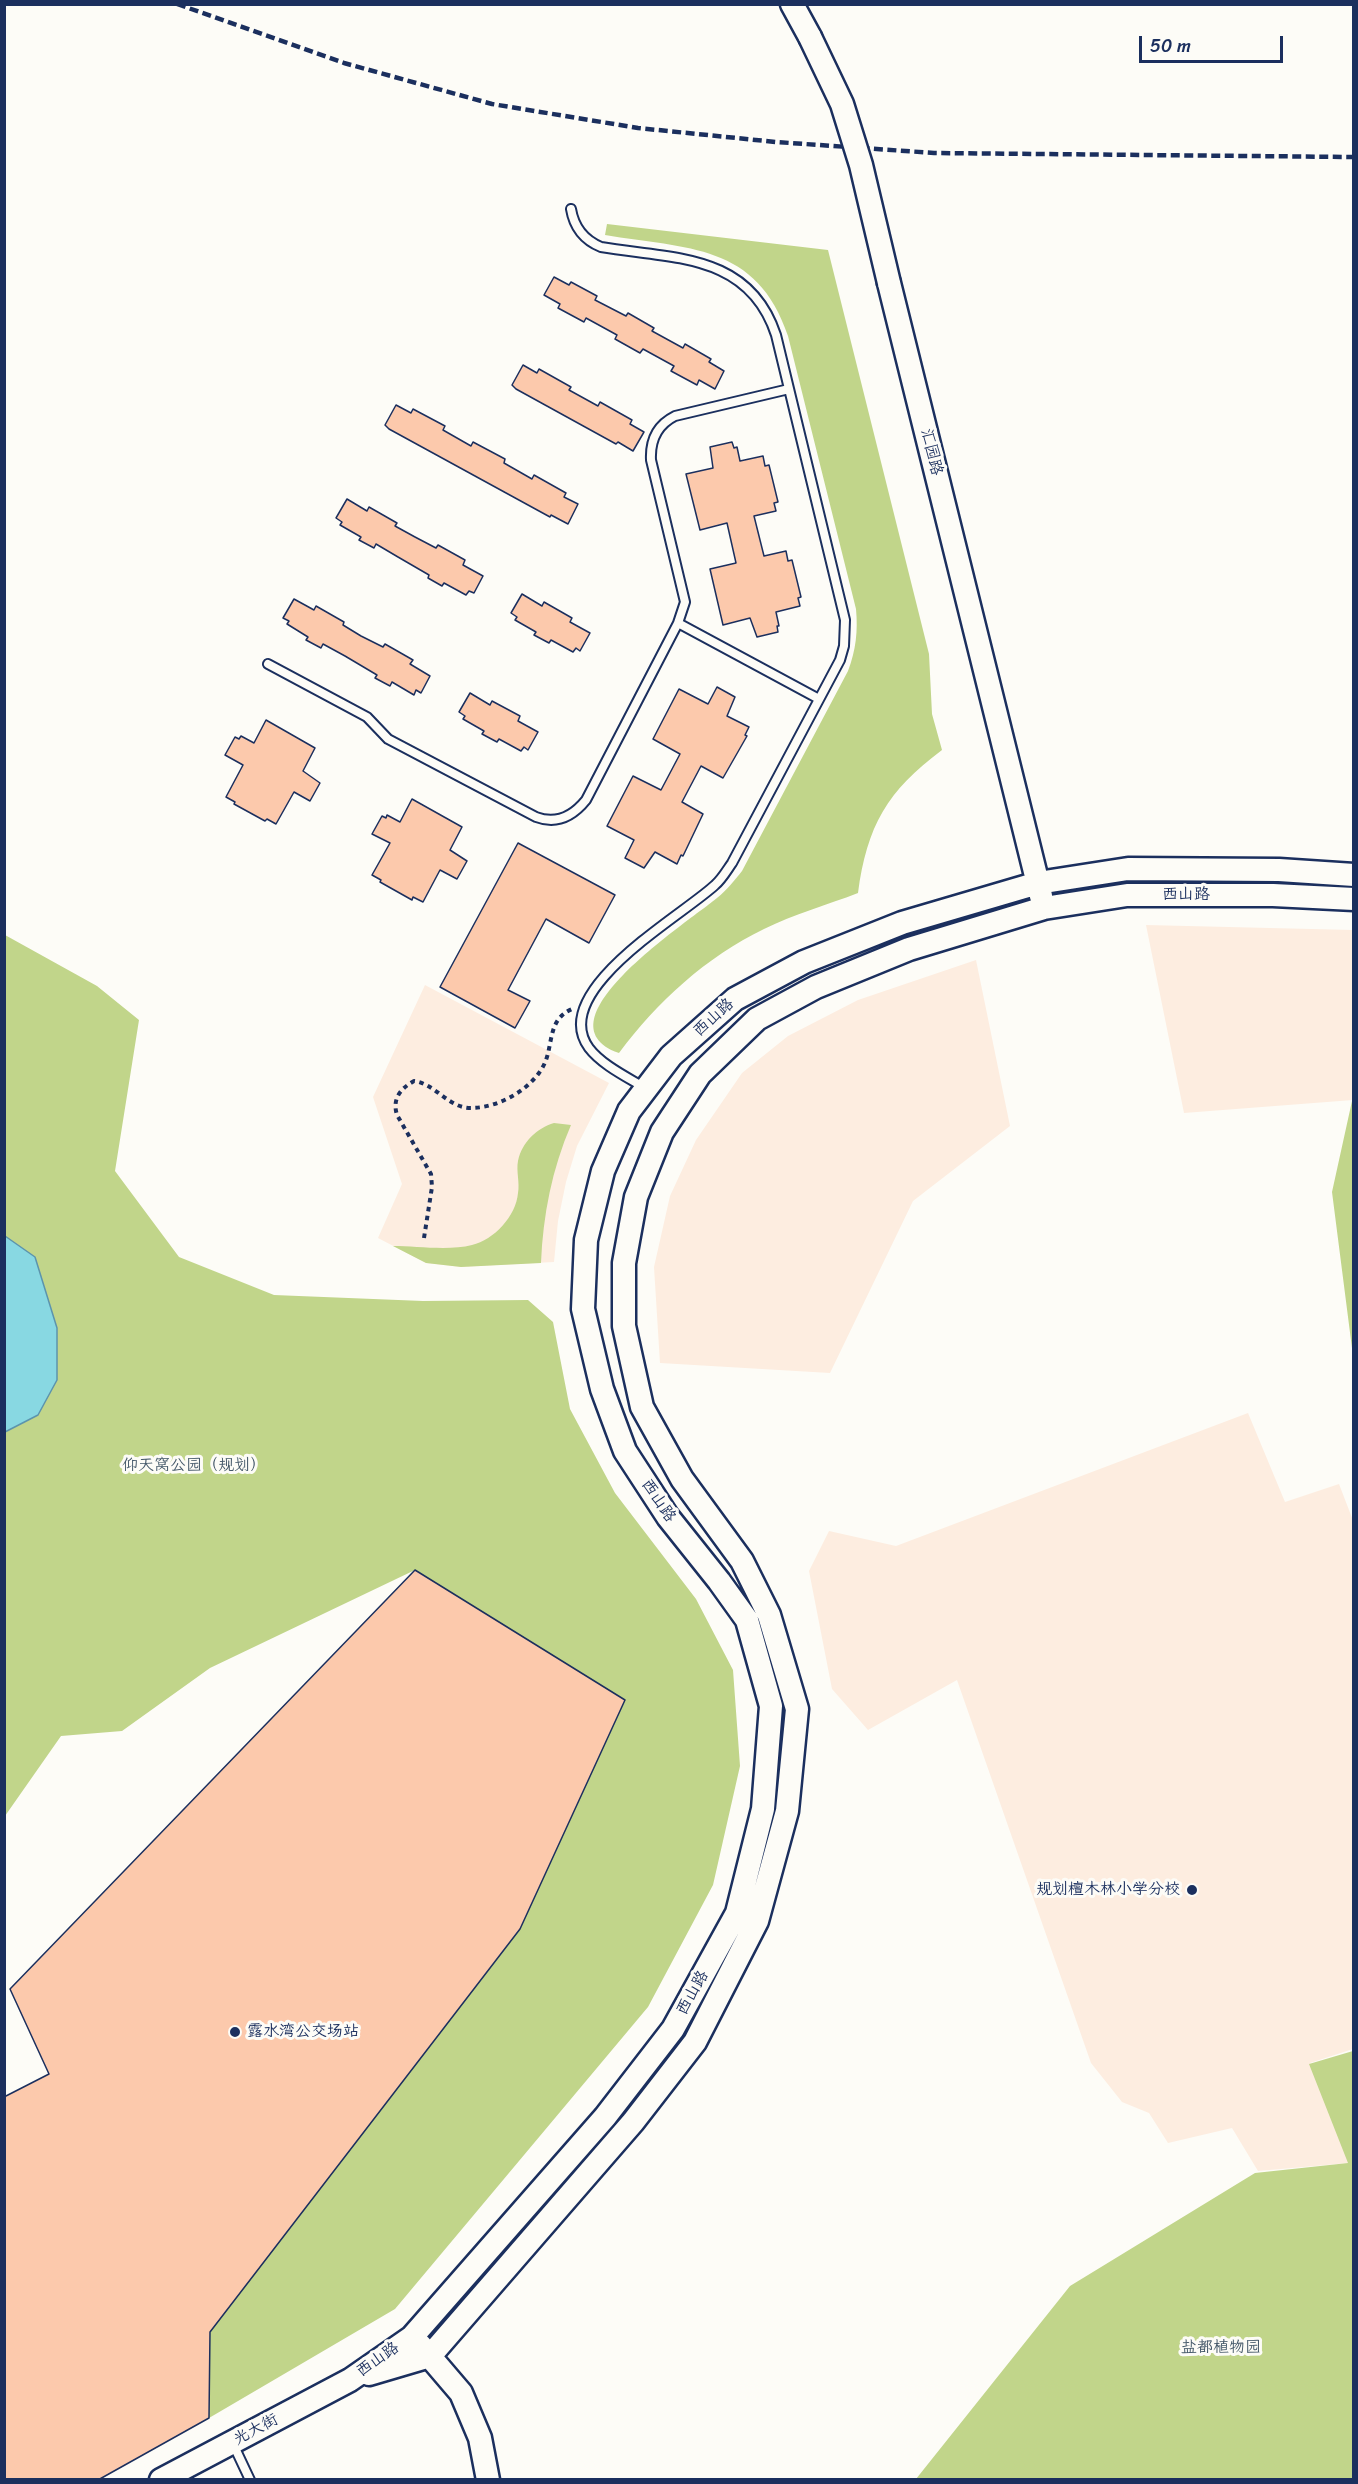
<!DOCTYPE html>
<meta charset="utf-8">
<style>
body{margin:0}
#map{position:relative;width:1358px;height:2484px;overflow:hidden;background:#fdfcf7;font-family:Sriracha,sans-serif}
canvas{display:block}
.frame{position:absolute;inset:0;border:6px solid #1b2f5e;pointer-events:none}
.scale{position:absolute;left:1139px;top:36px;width:144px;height:27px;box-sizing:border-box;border:3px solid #1b2f5e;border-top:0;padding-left:8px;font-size:18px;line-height:21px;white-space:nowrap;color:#1b2f5e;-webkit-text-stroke:4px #fdfcf7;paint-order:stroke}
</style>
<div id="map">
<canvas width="1358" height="2484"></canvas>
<div class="frame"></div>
<div class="scale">50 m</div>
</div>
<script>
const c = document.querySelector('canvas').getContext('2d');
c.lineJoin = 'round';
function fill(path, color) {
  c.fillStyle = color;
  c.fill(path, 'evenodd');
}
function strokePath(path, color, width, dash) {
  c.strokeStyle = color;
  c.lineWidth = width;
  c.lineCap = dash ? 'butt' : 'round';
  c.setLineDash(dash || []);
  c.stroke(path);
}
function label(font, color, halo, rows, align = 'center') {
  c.font = font + ' Sriracha,"LXGW WenKai TC",sans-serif';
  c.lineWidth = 6;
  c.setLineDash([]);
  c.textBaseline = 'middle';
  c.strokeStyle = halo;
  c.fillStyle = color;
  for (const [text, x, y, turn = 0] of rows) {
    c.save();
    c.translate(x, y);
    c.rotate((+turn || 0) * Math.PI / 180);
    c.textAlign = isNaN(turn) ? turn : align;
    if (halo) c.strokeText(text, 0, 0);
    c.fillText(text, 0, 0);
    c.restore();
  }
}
const built = new Path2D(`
 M1146 925 1353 930V1100L1184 1113Z
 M976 960 1010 1126 913 1201 830 1373 660 1363 654 1267 670 1196 696 1140 742 1073 788 1036 858 1000Z
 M425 985 609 1083 577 1146 566 1182 558 1221 554 1262 461 1267 426 1263 378 1238 402 1184 373 1097Z
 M1248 1413 1285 1502 1339 1484 1354 1523 1353 2049 1310 2063 1349 2163 1258 2171 1232 2128 1168 2143 1149 2113 1122 2102 1091 2063 957 1680 868 1730 832 1689 809 1571 829 1531 896 1546Z`);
const green = new Path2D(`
 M607 224 828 250 929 654 932 714 942 750C887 791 867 826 858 893 827 905 794 914 764 929 706 957 657 1002 619 1053 533 1022 691 920 717 898 727 890 734 881 742 871L848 671C856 650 858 631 856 609L788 336C757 243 687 249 605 235Z
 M5 935 97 986 139 1020 115 1171 179 1257 274 1295 423 1301 528 1300 553 1322 570 1409 615 1493 696 1599 733 1670 740 1766 713 1885 648 2007 395 2309 209 2418 205 2334 520 1929 625 1700 415 1570 210 1668 122 1731 61 1736 5 1816Z
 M1352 1101H1353V1356L1332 1192Z
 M554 1123 571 1125C552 1169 543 1215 541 1263L461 1267 426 1263 393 1246C416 1246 449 1251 472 1245 494 1240 516 1216 518 1193 520 1183 516 1171 518 1161 522 1142 537 1128 554 1123Z
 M1353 2051V2479H916L1070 2286 1255 2173 1348 2163 1309 2064Z`);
const water = new Path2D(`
 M5 1236 35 1257 57 1328V1380L38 1415 5 1432Z`);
const building = new Path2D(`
 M554 277 569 285 571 282 597 296 595 300 626 316 628 313 654 328 652 331 683 348 685 344 711 359 709 362 724 371 715 389 699 380 697 385 671 371 674 366 643 349 640 353 615 339 617 335 586 318 584 322 558 308 560 304 544 295Z
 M523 365 537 373 539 369 571 387 569 390 598 406 600 402 632 420 630 424 644 432 633 451 618 442 616 444 516 389 512 385Z
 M396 405 411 413 413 409 445 426 443 430 471 446 473 442 505 459 504 463 532 479 534 475 566 493 564 497 578 504 568 524 551 515 550 517 389 429 385 425Z
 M732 442 734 448 737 447 740 461 763 456 765 466 769 465 778 502 774 503 776 511 754 516 764 556 786 551 788 561 792 560 801 597 798 598 800 606 776 612 779 626H777L778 632 757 637 750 618 723 625 710 569 736 563 727 523 700 530 686 474 713 468 710 447Z
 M347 499 367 511 369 507 397 523 395 526 415 537 436 548 438 545 465 560 463 565 483 576 474 593 469 591 466 595 444 583 442 586 428 578 429 575 398 557 376 544 374 548 359 540 361 537 340 525 342 522 336 518Z
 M522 594 542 606 544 602 572 618 570 622 590 633 580 651 576 648 573 652 551 640 549 643 534 635 536 632 515 620 517 617 511 613Z
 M294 599 314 610 316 606 344 622 343 625 361 636 383 647 385 644 413 660 410 664 430 676 421 693 416 690 414 695 392 682 390 686 375 678 377 675 345 656 323 644 321 648 306 640 308 637 287 624 289 621 283 618Z
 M717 687 735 697 727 716 749 727 745 735 747 736 723 778 701 766 682 802 703 814 683 856 681 855 677 864 655 852 644 868 625 858 634 840 607 826 633 776 661 790 680 754 653 739 679 689 708 704Z
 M470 693 490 705 492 701 520 716 518 721 538 732 528 750 524 747 521 751 499 739 497 742 482 734 484 731 463 719 465 716 459 712Z
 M266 720 315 748 303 771 320 783 310 801 294 792 276 824 267 819 265 821 234 804 235 802 226 797 243 765 225 755 235 737 239 739 241 736 254 743Z
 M412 799 462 827 450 850 467 861 457 879 440 870 423 902 413 897 412 900 380 882 381 880 372 875 390 843 372 834 382 816 386 818 387 815 400 822Z
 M518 843 615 895 589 943 546 919 508 990 530 1001 515 1028 440 987Z
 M415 1570 625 1700 520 1929 210 2332 209 2418 98 2480H4V2097L49 2074 10 1989Z`);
const path = new Path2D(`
 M424 1238 432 1187 431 1174 397 1115C392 1099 400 1089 414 1081 436 1084 448 1108 471 1108 500 1108 536 1087 546 1060 553 1040 549 1019 572 1009`);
const lane = new Path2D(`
 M571 209C574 227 584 240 601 247 673 259 749 253 776 335L845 620 844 646 840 660 732 863C727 870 722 879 715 885 682 916 547 991 589 1048 602 1065 627 1077 645 1088
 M678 623 819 699
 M268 664 367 717 388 739 536 817C557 825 573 816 586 800L678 623 685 602 651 460C650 440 657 425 675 416L789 389
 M234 2446 250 2480`);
const secondary = new Path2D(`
 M792 4 810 37
 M889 283 1041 896
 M420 2345 461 2393 480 2438 488 2480
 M369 2374 430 2356 633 2122 695 2042 757 1921 787 1811 797 1709 769 1615 742 1561 682 1479 642 1407 624 1326V1263L636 1197 662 1132 700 1074 757 1019 816 987 909 949 1044 908 1127 895H1273L1354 899
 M161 2480 350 2380 412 2337 605 2117 673 2029 737 1913 763 1809 771 1706 747 1620 719 1581 668 1517 625 1451 602 1389 583 1309 586 1240 603 1171 629 1111 671 1056 735 999 804 962 902 923 1038 883 1128 869 1279 870 1354 875`);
const rail = new Path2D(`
 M177 4 344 63 492 104 638 128 776 142 934 153 1354 157`);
const secondaryBridge = new Path2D(`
 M810 37 842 104 861 165 889 283`);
const markers = [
 [1192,1890,6,"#1b2f5e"],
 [235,2032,6,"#1b2f5e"]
];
const streetNames = [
 ["汇园路",931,452,76],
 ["西山路",1186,895],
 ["西山路",714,1018,-42],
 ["西山路",658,1501,56],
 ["西山路",693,1993,-61],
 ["西山路",378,2360,-35],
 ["光大街",256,2430,-28]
];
const parkNames = [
 ["仰天窝公园（规划）",194,1466],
 ["盐都植物园",1221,2348]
];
const poiNames = [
 ["规划檀木林小学分校",1180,1890],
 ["露水湾公交场站",247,2032,"left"]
];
fill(built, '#fdede0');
fill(green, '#c1d58a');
fill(water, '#88d8e2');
strokePath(water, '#5c94ad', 1.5);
fill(building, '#fcc9ac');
strokePath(building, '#1b2f5e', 1.5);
strokePath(lane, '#1b2f5e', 12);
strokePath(secondary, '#1b2f5e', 27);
strokePath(path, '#1b2f5e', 4, [4.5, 4.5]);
strokePath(lane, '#fdfcf7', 8);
strokePath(secondary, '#fdfcf7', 22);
strokePath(rail, '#1b2f5e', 4.5, [9, 4.5]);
strokePath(secondaryBridge, '#1b2f5e', 27, []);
strokePath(secondaryBridge, '#fdfcf7', 22);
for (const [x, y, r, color] of markers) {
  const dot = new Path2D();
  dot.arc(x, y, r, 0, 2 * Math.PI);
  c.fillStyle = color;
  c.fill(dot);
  strokePath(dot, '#fdfcf7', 2);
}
label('16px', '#1b2f5e', '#fdfcf7', streetNames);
label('16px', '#445869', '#fdfcf7', parkNames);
label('16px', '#1b2f5e', '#fdfcf7', poiNames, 'right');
</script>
